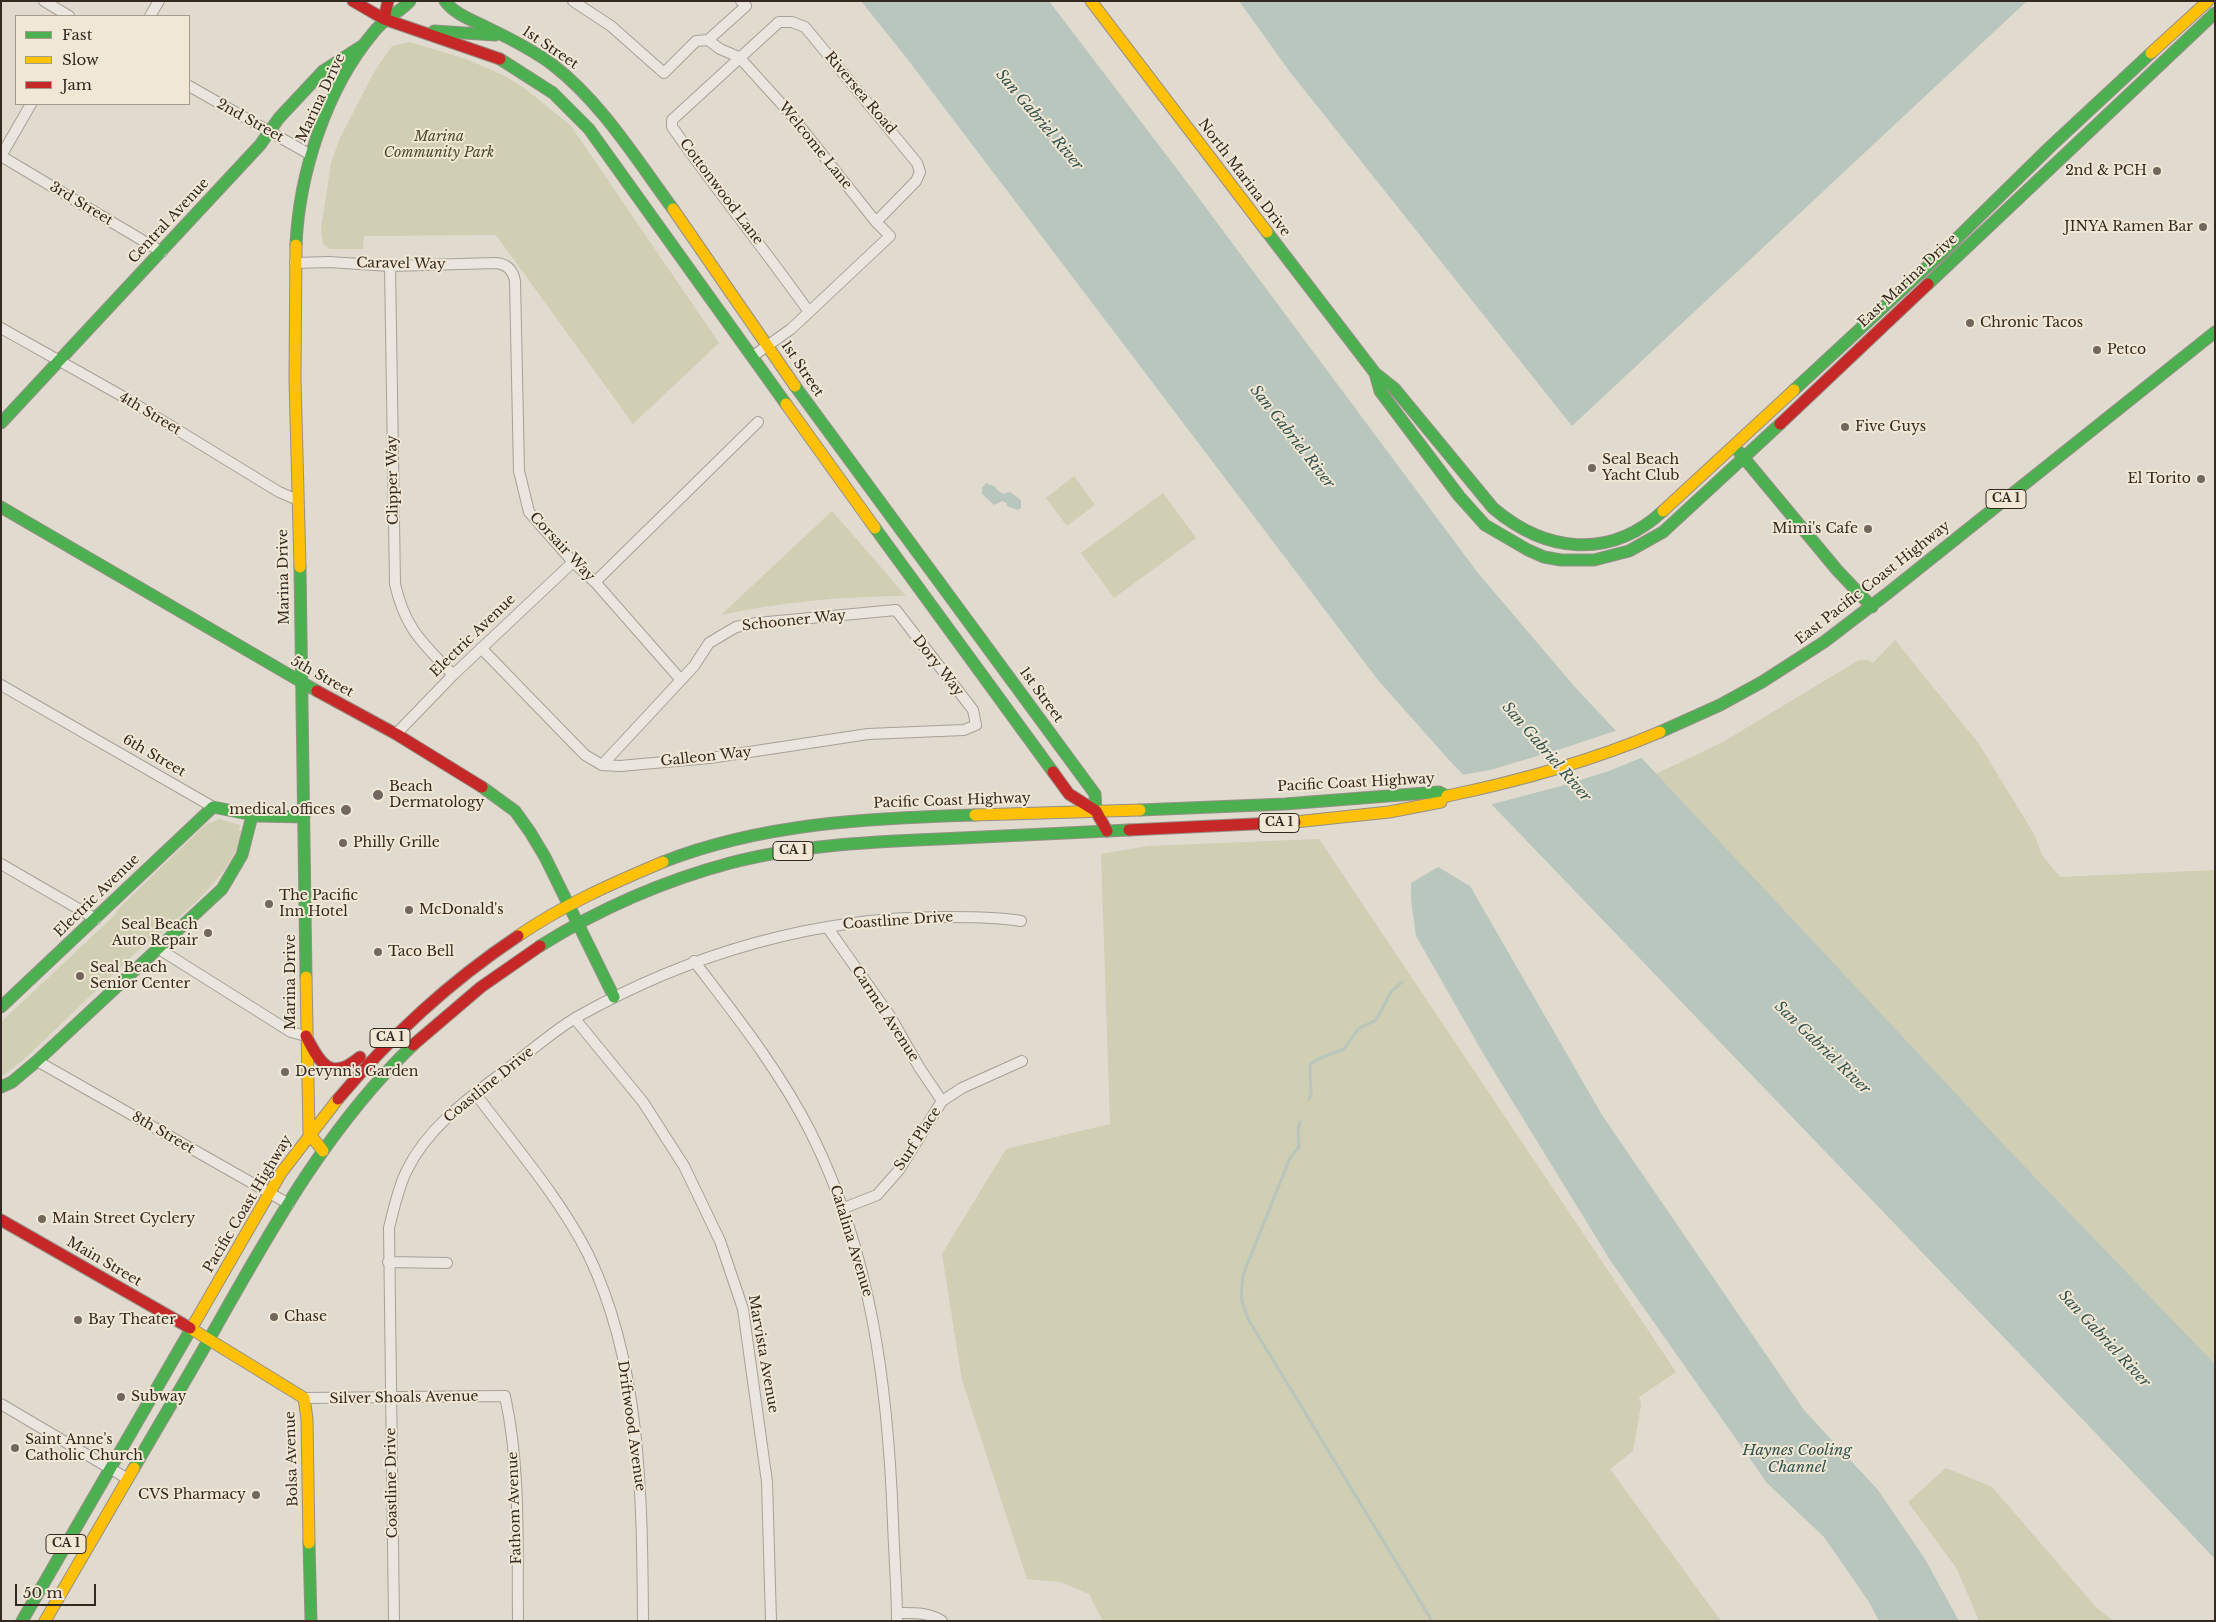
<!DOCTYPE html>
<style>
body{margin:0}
#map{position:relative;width:2216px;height:1622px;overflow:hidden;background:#e1dacf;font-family:"Libre Baskerville",serif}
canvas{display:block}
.frame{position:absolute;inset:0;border:2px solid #342920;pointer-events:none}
.legend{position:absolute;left:15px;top:15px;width:175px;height:90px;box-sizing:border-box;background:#f1e7d5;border:1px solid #a59b8d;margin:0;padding:6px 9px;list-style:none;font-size:15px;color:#342920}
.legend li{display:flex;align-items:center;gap:10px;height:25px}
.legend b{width:25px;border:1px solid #a59b8d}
.scale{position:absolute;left:15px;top:1584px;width:81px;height:22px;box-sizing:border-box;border:2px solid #342920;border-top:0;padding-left:6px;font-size:15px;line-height:18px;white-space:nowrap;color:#342920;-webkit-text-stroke:4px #f1e7d5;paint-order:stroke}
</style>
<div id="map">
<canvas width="2216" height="1622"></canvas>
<div class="frame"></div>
<ul class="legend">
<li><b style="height:6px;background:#4caf50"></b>Fast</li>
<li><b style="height:6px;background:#ffc107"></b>Slow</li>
<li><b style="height:6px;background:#c62828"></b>Jam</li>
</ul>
<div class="scale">50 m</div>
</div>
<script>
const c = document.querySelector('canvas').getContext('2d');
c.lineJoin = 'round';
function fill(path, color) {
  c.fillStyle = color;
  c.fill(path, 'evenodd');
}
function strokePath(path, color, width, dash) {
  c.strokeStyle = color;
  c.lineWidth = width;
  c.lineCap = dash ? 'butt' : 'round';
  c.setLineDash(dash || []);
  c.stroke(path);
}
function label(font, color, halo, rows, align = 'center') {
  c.font = font + ' "Libre Baskerville",serif';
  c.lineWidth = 4;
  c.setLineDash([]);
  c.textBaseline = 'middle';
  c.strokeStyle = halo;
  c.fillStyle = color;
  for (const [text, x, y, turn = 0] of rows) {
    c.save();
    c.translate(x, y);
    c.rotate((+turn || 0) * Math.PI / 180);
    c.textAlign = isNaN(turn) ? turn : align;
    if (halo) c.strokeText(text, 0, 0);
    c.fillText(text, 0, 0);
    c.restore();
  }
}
const green = new Path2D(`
 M410 42 466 59 505 76 527 90 571 126 719 343 633 424 496 235 364 236 363 249H330L323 244 321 229 331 163 340 138 374 72 392 46Z
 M1074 476 1095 505 1067 526 1046 498Z
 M1163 493 1196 538 1114 598 1081 553Z
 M832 511 906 596C843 596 782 602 721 615Z
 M1895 640 1979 744 2034 834 2042 855 2060 877 2215 870V1364L2008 1149 1656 774 1723 742 1859 660H1868L1873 663Z
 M219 819 240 825 239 830 244 831C228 880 189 907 153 941L151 939 146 943 22 1061 1 1077V1022L117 913 116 911 205 825Z
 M1319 839 1676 1372 1639 1397 1641 1405 1633 1451 1610 1469 1721 1621H1103L1089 1594 1061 1582 1027 1579 962 1380 942 1254 1006 1149 1110 1124 1101 854 1148 846Z
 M1946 1468 1992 1487 2095 1606 2113 1621H1979L1957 1569 1908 1502Z`);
const water = new Path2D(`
 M861 1H1049L1180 173 1478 573 1574 686 2008 1149 2215 1364V1559L2088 1425 1449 760 1378 680 905 56Z
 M1239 1H2027L1572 426 1290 72Z
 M986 483 996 487V489L1003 494 1010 492 1021 500V508L1017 510 1007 506V503L1002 501 994 505 982 494V488Z
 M1438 867 1470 886 1602 1115 1804 1410 1878 1490 1925 1559 1959 1621H1879L1869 1602 1824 1537 1767 1483 1610 1260 1484 1055 1416 936 1411 900V883Z`);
const pier = new Path2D(`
 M1618 730 1643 757 1609 771 1561 786 1489 805 1461 775 1490 770 1561 749Z`);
const stream = new Path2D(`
 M1309 1099 1311 1095 1310 1065 1316 1060 1344 1049 1358 1029 1376 1020 1391 992 1402 982
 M1300 1122 1298 1129 1299 1147 1290 1158 1243 1275 1241 1298 1248 1319 1432 1621`);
const street = new Path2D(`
 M44 1 69 16
 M573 1 611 26 664 73 696 41 708 40
 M150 16 159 1
 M708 40 720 49 739 57 787 110 876 222 890 236 791 329 753 356
 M708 40 746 6 741 1
 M189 86 311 155
 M1 156 162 252
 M1 156 31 104
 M295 263 329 262 390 266 496 263C507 264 513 270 515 281L519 471 529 512 573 562 595 582 681 680
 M390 266 395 584C405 629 423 643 453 675
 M809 312C765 250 718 192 675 131L672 127V120L779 22H792L805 27 917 163 920 172 916 181 876 222
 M1 328 122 396 279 492 298 500
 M595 582 758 422
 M481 648 585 755 602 765 620 766 710 758 868 734 964 730 976 725 973 710 896 610 757 623 736 627 709 643 694 666 602 765
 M1 685 213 807
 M396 734 453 675 573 562
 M1 864 96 919
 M827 927 890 1016 919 1067 942 1101
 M159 949 291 1032 306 1036
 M694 961C736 1016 780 1071 811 1133 872 1255 888 1388 893 1522 894 1555 897 1588 897 1621
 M575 1019 643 1102 684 1166 720 1241 743 1309 767 1482 771 1621
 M37 1061 289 1204
 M475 1093C512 1143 560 1198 588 1254 642 1365 642 1500 643 1621
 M844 1208 877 1195 899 1170 942 1101 962 1088 1022 1061
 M388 1262 447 1263
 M304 1398 505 1396C521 1469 517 1546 518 1621
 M1 1404 128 1479
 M897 1613C913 1613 929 1612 942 1621
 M394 1621 389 1228C394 1208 398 1188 407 1170 428 1127 470 1097 507 1069 530 1052 553 1031 577 1017 691 953 818 916 949 917 973 917 997 917 1021 921`);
const fast = new Path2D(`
 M445 1C455 15 475 21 490 29 511 39 534 51 553 65 602 103 636 159 673 209
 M434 31 495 35
 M500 59 553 93 589 129 786 404
 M1267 232 1375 373 1394 388 1493 508C1546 553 1610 560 1663 511
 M296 245C299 174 326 89 373 33 383 19 399 13 410 1
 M1928 284 2215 13
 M1375 373 1380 391 1459 496 1485 525 1528 550 1544 557 1561 560H1594L1629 551 1663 532 1780 424
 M795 386 1095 794 1096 811
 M1794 390 1943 252 2050 147 2151 53
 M1 423 260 145 279 118 323 71 362 46
 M1739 452 1837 570 1872 607
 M1 507 317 691
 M875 528 1053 772
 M300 567 306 977
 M1660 732 1720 705 1762 682 1824 642 1888 593 2215 332
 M482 787 515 811 530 832 545 857 614 997
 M1140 810 1285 804 1439 792 1447 796
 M663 862C762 823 870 818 975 815
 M540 946C599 909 663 881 730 863 798 845 870 842 940 839 1003 836 1066 833 1129 830
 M1 1007 213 807 258 816 304 817
 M1 1087 12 1082 37 1061 222 889 242 855 252 816
 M134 1468C161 1421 189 1375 216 1327 272 1228 329 1125 413 1045
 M309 1543 311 1621
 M22 1621 191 1329`);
const slow = new Path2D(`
 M1091 1 1267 232
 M2151 53 2208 1
 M673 209 795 386
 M296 245 295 379 300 567
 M786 404 875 528
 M1663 511 1794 390
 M1447 796C1520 781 1591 761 1660 732
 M975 815 1140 810
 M1295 822 1389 812 1441 802
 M518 936C563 905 613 883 663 862
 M306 977 309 1133 323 1151
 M190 1328 304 1398 307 1419 309 1543
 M191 1329 281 1173 338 1099
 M45 1621 134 1468`);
const jam = new Path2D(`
 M353 1 384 19 500 59
 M384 19 388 1
 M1780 424 1928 284
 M317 691 396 734 482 787
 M1053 772 1069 794 1096 811 1107 831
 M1129 830 1295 822
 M306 1036C320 1064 331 1082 360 1057
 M413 1045 481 987 540 946
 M338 1099C392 1035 448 983 518 936
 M1 1220 190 1328`);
const markers = [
 [2157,171,5,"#71675d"],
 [2203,227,5,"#71675d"],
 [1970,323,5,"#71675d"],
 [2097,350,5,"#71675d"],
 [1845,427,5,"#71675d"],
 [1592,468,5,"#71675d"],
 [2201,479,5,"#71675d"],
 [1868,529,5,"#71675d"],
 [378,795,6,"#71675d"],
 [346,810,6,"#71675d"],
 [343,843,5,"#71675d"],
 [269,904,5,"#71675d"],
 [409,910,5,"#71675d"],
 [208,933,5,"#71675d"],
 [378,952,5,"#71675d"],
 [80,976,5,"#71675d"],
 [285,1072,5,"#71675d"],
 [42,1219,5,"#71675d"],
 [274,1317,5,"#71675d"],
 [78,1320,5,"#71675d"],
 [121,1397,5,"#71675d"],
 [15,1448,5,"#71675d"],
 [256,1495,5,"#71675d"]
];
const shields = [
 [2006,499,40],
 [1279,823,40],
 [793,851,40],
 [390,1038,40],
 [66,1544,40]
];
const shieldNames = [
 ["CA 1",2006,499],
 ["CA 1",1279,823],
 ["CA 1",793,851],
 ["CA 1",390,1038],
 ["CA 1",66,1544]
];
const streetNames = [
 ["1st Street",550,48,34],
 ["Riversea Road",860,93,50],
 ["Marina Drive",321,98,-65],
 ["2nd Street",250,121,29],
 ["Welcome Lane",815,146,51],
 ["North Marina Drive",1244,178,53],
 ["Cottonwood Lane",721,192,53],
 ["3rd Street",81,204,31],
 ["Central Avenue",169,221,-47],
 ["Caravel Way",401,264,1],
 ["East Marina Drive",1908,281,-43],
 ["1st Street",802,369,56],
 ["4th Street",150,414,31],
 ["Clipper Way",393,480,-91],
 ["Corsair Way",562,547,47],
 ["Marina Drive",284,577,-91],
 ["East Pacific Coast Highway",1873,583,-38],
 ["Schooner Way",794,621,-6],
 ["Electric Avenue",473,636,-44],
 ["Dory Way",938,666,52],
 ["5th Street",322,677,29],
 ["1st Street",1041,695,54],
 ["6th Street",154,756,30],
 ["Galleon Way",706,757,-6],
 ["Pacific Coast Highway",1356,783,-3],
 ["Pacific Coast Highway",952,801,-2],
 ["Electric Avenue",97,896,-44],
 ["Coastline Drive",898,921,-4],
 ["Marina Drive",291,982,-90],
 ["Carmel Avenue",885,1014,57],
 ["Coastline Drive",489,1085,-39],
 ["8th Street",163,1133,30],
 ["Surf Place",918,1139,-57],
 ["Pacific Coast Highway",248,1204,-59],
 ["Catalina Avenue",851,1241,73],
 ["Main Street",104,1262,30],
 ["Marvista Avenue",763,1354,80],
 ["Silver Shoals Avenue",404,1398,-1],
 ["Driftwood Avenue",631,1426,82],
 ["Bolsa Avenue",292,1459,-92],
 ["Coastline Drive",392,1483,-91],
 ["Fathom Avenue",515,1508,-92]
];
const parkNames = [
 ["Marina",439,137],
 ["Community Park",439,153]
];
const poiNames = [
 ["2nd & PCH",2147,171,"right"],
 ["JINYA Ramen Bar",2193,227,"right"],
 ["Chronic Tacos",1980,323],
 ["Petco",2107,350],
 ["Five Guys",1855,427],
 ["Seal Beach",1602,460],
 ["Yacht Club",1602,476],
 ["El Torito",2191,479,"right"],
 ["Mimi's Cafe",1858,529,"right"],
 ["Beach",389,787],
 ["Dermatology",389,803],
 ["medical offices",335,810,"right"],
 ["Philly Grille",353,843],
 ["The Pacific",279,896],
 ["Inn Hotel",279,912],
 ["McDonald's",419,910],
 ["Seal Beach",198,925,"right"],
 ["Auto Repair",198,941,"right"],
 ["Taco Bell",388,952],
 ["Seal Beach",90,968],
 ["Senior Center",90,984],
 ["Devynn's Garden",295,1072],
 ["Main Street Cyclery",52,1219],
 ["Chase",284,1317],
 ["Bay Theater",88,1320],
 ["Subway",131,1397],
 ["Saint Anne's",25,1440],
 ["Catholic Church",25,1456],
 ["CVS Pharmacy",246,1495,"right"]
];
const waterNames = [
 ["San Gabriel River",1039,120,50],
 ["San Gabriel River",1292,437,52],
 ["San Gabriel River",1546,752,49],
 ["San Gabriel River",1822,1048,44],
 ["San Gabriel River",2104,1339,47],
 ["Haynes Cooling",1797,1451],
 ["Channel",1797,1468]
];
fill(green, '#d0ceb3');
fill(water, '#b8c6bd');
fill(pier, '#e1dacf');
strokePath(stream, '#b8c6bd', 3);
strokePath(street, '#a6a097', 12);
strokePath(fast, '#968f87', 13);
strokePath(slow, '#968f87', 13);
strokePath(jam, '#968f87', 13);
strokePath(street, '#eae6df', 10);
strokePath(fast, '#4caf50', 11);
strokePath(slow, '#ffc107', 11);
strokePath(jam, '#c62828', 11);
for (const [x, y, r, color] of markers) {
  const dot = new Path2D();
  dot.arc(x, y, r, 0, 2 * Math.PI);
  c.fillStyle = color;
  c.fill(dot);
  strokePath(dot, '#f1e7d5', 2);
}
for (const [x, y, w] of shields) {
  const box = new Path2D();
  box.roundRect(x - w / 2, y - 9.5, w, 19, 4);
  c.fillStyle = '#f1e7d5';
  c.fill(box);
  strokePath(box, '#342920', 1);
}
label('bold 12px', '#342920', null, shieldNames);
label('14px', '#342920', '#f1e7d5', streetNames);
label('italic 14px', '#474e29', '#f1e7d5', parkNames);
label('14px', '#342920', '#f1e7d5', poiNames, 'left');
label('italic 15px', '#31524e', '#f1e7d5', waterNames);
</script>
